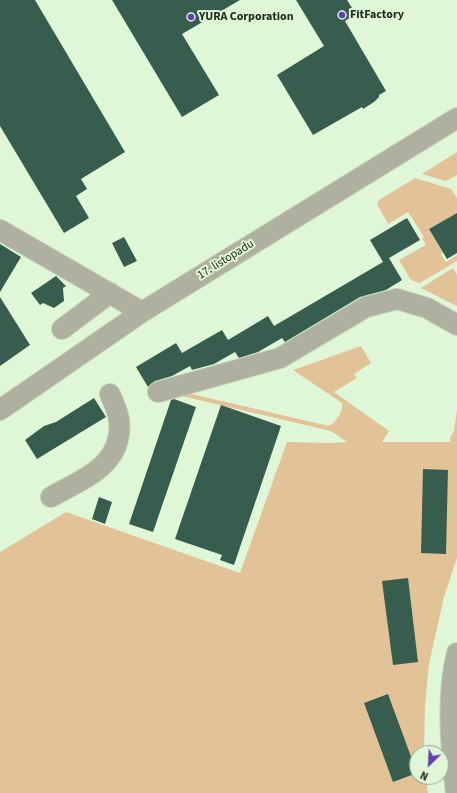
<!DOCTYPE html>
<style>
body{margin:0}
#map{position:relative;width:457px;height:793px;overflow:hidden;background:#dff7d7;font-family:"Source Sans 3",sans-serif}
canvas{display:block}
.north{position:absolute;left:409px;top:745px;width:40px;height:40px;box-sizing:border-box;background:#dff7d7;border:1px solid #94a68e;border-radius:50%;rotate:204deg;font-size:11px;font-weight:700;line-height:16px;text-align:center;color:#242d21}
.north::after{content:'';display:block;margin:auto;width:14px;height:18px;background:#653eb6;clip-path:polygon(50% 0,100% 100%,50% 72%,0 100%)}
</style>
<div id="map">
<canvas width="457" height="793"></canvas>
<div class="north">N</div>
</div>
<script>
const c = document.querySelector('canvas').getContext('2d');
c.lineJoin = 'round';
function fill(path, color) {
  c.fillStyle = color;
  c.fill(path, 'evenodd');
}
function strokePath(path, color, width, dash) {
  c.strokeStyle = color;
  c.lineWidth = width;
  c.lineCap = dash ? 'butt' : 'round';
  c.setLineDash(dash || []);
  c.stroke(path);
}
function label(font, color, halo, rows, align = 'center') {
  c.font = font + ' "Source Sans 3",sans-serif';
  c.lineWidth = 4;
  c.setLineDash([]);
  c.textBaseline = 'middle';
  c.strokeStyle = halo;
  c.fillStyle = color;
  for (const [text, x, y, turn = 0] of rows) {
    c.save();
    c.translate(x, y);
    c.rotate((+turn || 0) * Math.PI / 180);
    c.textAlign = isNaN(turn) ? turn : align;
    if (halo) c.strokeText(text, 0, 0);
    c.fillText(text, 0, 0);
    c.restore();
  }
}
const green = new Path2D(`
 M457 152V175L446 181 422 174Z
 M415 178 451 189 457 198V213L429 229 443 253 441 254 446 262 457 255V261L420 283 411 280 399 260 426 245 422 238 424 237 408 212 388 224 377 204 379 200Z
 M453 268 457 275V306L421 288Z
 M361 346 371 363 354 374 357 378 334 392 389 431 382 442H450V438L454 431 457 410V558L444 597 429 664 425 706 424 753H417V777H426L428 793H0V552L66 512 240 573 287 442 331 443 347 442 331 431 173 394 187 393 329 426C335 423 344 411 342 403L293 370Z`);
const building = new Path2D(`
 M0 0H35L125 152 81 179 87 189 76 196 89 218 64 233 0 126Z
 M112 0H240L182 34 219 95 182 117Z
 M296 0H347L356 14 345 21 386 91 379 95V97L374 102 363 109 362 107 313 135 277 75 324 46Z
 M457 213V253L447 259 429 229Z
 M407 218 420 240 389 258 402 280 386 290 360 297 285 342 282 338 258 352 239 358 235 352 214 364 192 370 190 366 172 376 155 381 148 387 136 367 176 343 182 353 222 330 228 340 268 316 274 326 383 262 370 240Z
 M124 237 137 261 124 267 112 243Z
 M0 244 21 257 0 292Z
 M56 276 66 286 63 288 64 301 54 308 43 303 40 305 31 293Z
 M0 297 30 345 0 366Z
 M94 398 106 417 37 459 25 440 44 426 56 422Z
 M174 399 196 407 153 532 129 524 171 400Z
 M221 405 281 426 234 565 220 560 222 555 175 539Z
 M423 469 448 470 446 554 421 553Z
 M99 497 112 502 105 524 92 519Z
 M408 578 418 662 393 665 382 581Z
 M388 694 417 773 393 782 364 703Z`);
const minor = new Path2D(`
 M0 230 142 312
 M62 329 110 293
 M158 392 280 358 366 307 397 299 427 308 457 325
 M0 410 142 312 457 118
 M51 497C84 478 124 465 119 420 118 411 113 402 110 394
 M456 793C451 750 446 695 457 653`);
const markers = [
 [342,15,4,"#653eb6"],
 [191,17,4,"#653eb6"]
];
const poiNames = [
 ["FitFactory",350,15],
 ["YURA Corporation",199,17]
];
const streetNames = [
 ["17. listopadu",226,260,-32]
];
fill(green, '#e2c398');
fill(building, '#375d4f');
strokePath(minor, '#bdd3b6', 22);
strokePath(minor, '#b0b0a0', 20);
for (const [x, y, r, color] of markers) {
  const dot = new Path2D();
  dot.arc(x, y, r, 0, 2 * Math.PI);
  c.fillStyle = color;
  c.fill(dot);
  strokePath(dot, '#dff7d7', 1.5);
}
label('bold 12px', '#242d21', '#dff7d7', poiNames, 'left');
label('12px', '#242d21', '#dff7d7', streetNames);
</script>
